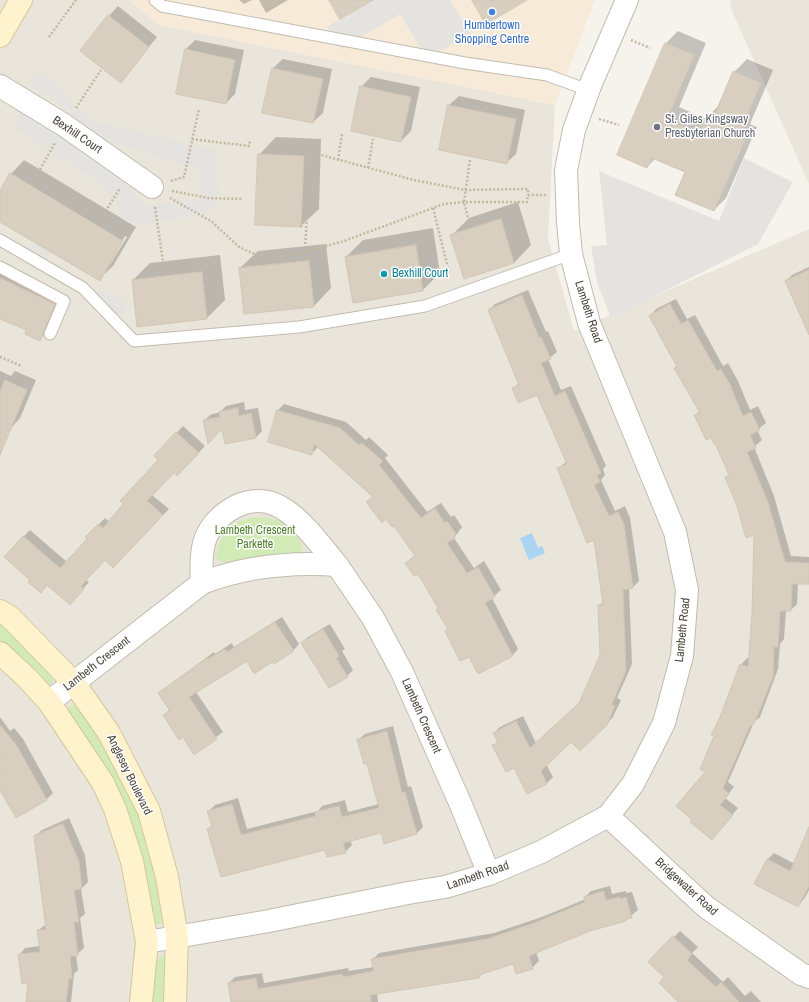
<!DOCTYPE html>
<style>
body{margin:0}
canvas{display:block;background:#f6f3ec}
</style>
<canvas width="809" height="1002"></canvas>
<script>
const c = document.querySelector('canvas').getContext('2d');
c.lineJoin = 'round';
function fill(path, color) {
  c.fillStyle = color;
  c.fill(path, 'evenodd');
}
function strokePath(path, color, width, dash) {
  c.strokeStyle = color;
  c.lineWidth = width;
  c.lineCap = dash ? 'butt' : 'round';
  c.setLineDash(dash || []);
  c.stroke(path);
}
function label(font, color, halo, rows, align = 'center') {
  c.font = font + ' "Archivo Narrow",sans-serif';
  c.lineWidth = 3;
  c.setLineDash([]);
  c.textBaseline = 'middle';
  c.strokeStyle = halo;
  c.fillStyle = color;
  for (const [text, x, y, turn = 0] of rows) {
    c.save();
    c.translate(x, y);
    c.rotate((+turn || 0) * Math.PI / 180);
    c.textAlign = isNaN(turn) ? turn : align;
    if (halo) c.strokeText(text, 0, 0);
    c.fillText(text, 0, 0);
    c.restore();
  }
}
const residential = new Path2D(`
 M0 0H129L159 25 555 105 548 239 574 331 809 229V1002H0Z
 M730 0H809V184L732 11Z`);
const commercial = new Path2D(`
 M129 0H595L555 105 159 25Z`);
const green = new Path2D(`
 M254 517C260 517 267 517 273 519 288 522 304 541 303 555L266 557 226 563 217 560C214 548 225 528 236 523 241 520 248 519 254 517Z
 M0 624 51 675 53 679 52 683 45 687 0 648Z
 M72 705 77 706C105 747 133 789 148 837 155 863 159 891 165 917L160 924H152L70 720 68 709Z
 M162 956 166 957 167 1002H150C151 989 150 963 162 956Z`);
const parking = new Path2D(`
 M372 0H450L470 33 427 59 400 14 341 49 327 27Z
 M39 72 92 121 217 150 219 199 205 214 141 225 125 220 106 186 14 128 22 109 111 168 143 206 199 199 198 169 108 141 31 84Z
 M744 158 793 182 758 244 611 318 597 283 591 246 607 245 599 171 719 221Z
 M40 231 58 241 48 259 30 249Z
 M93 289 124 299 126 316 94 308Z`);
const water = new Path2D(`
 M532 533 538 548 542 546 545 553 529 560 520 538Z`);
const shadow = new Path2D(`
 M239 0H252L244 4Z
 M259 0H288L266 13Z
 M118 6 157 37 120 82 109 16Z
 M678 31 706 43 679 107 706 119 718 106 734 72 747 59 773 70 750 124 757 127 726 198 714 210 686 171 656 158 647 167 618 155 666 43Z
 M195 40 244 50 235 94 226 103 186 49Z
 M283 59 332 69 323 113 313 122 264 112 273 68Z
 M371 77 420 87 411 131 401 141 361 87Z
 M459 96 525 110 516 154 506 163 449 105Z
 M276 137 321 139 319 209 301 226 259 155Z
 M24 160 136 227 113 266 99 279 0 221V192L11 174ZM125 236 127 237 110 265H108Z
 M518 202 531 245 514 263 465 278 452 235 469 218Z
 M433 228 440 273 423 290 346 257 363 240Z
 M326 244 331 288 314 306 240 268 258 251Z
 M220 255 225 300 207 318 138 326 133 280 150 263Z
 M0 264 37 280 64 295 49 330 39 340 28 330 0 318Z
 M809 267V310L786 281 792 275Z
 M528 290 546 332 548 331 557 352 548 359 561 390 571 386 606 466 603 469 605 475 601 480 615 511 625 506 630 518 639 581 633 587 629 588 632 664 617 698 621 700 613 717 607 724 572 740 546 764 553 777 547 783 515 766 493 746 498 741 494 733 500 727 523 716 536 743 580 703 601 655 599 606 604 601 595 538 558 469 567 461 537 394 513 389 519 383 489 310 495 304Z
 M676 299 687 319 695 315 723 366 728 363 738 381 750 410 758 406 766 423 757 430 762 440 754 447 774 496 791 556 809 557V583H798L797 604 791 610H786L784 639 780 644 778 669 760 717 754 722 728 782 734 787 725 798 738 808 718 832 706 771 721 718 741 665 747 658 750 659 753 614 755 534 738 506 726 477 730 474 716 442 695 415 700 411 676 368 678 366 650 316 656 309Z
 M0 371 11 376 15 371 36 380 20 418 11 428 0 423Z
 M244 402 245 410 258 408 262 431 256 437 204 421 210 415 220 412 226 406Z
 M284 404 346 422 366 440 369 437 388 455 385 458 427 512 441 503 451 517 454 515 462 527 454 538 474 568 484 561 501 590 492 598 518 649 512 656 470 655 446 631 448 629 439 608 418 572 406 563 415 555 394 524 367 503 373 497 318 447 311 454 278 410Z
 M183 426 205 446 177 475 174 472 152 495 169 509 113 566 105 559 86 580 89 582 76 597 48 584 32 580 23 537 30 530 67 562 88 539 86 537 105 518 109 522 160 460 155 456Z
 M282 617 299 644 293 651 273 661 247 660 196 692 223 732 194 753 183 736 164 715 170 709 159 693 214 652 215 654 232 643 234 647Z
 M330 624 345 649 342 651 353 670 347 676 302 643 308 637Z
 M0 717 10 731 14 728 23 739 53 793 47 799 16 816 0 788Z
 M393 726 408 787 411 786 423 827 417 833 382 832 350 840 352 845 345 852 325 849 221 876 208 829 213 825 209 811 215 805 238 798 247 829 318 811 322 806 345 800 348 812 379 804 368 762 358 740 365 734Z
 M69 818 85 855 88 882 81 889 85 914 80 918 84 948 76 955 78 970 74 974 71 1002H27L30 982 19 955 25 948 40 946 38 930 47 924 35 836 42 830Z
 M809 829V890L804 899 798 906 756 883 768 859 774 853 795 864Z
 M610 886 612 894 626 891V893L632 892 638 910 626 920 590 930 536 952 539 961 532 968 514 962 483 973 479 977 377 993 378 1002H232L229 983 235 977 262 973 264 983 348 968 349 971 374 967 373 959 379 953 494 933 542 917 586 899 585 897 591 891Z
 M680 931 698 947 692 953 723 982 728 977 745 996 751 991 761 1002H690L649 962Z`);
const building = new Path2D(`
 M329 0H373L340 19Z
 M472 0H527L486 24Z
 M108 15 149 47 121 83 80 51Z
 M665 43 694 55 667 120 699 133 705 118 712 121 733 71 761 83 738 137 745 140 714 211 675 195 685 172 652 158 647 168 617 155Z
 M185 49 235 60 226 104 176 94Z
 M272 68 323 79 313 123 262 113Z
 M360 86 411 97 401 142 351 131Z
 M448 105 516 119 507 164 439 150Z
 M258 154 304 156 301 227 255 225Z
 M10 173 123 241 100 281 0 222V191Z
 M501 219 514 263 464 279 450 235Z
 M416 245 423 291 353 303 345 257Z
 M309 261 314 307 244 314 239 268Z
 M809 270V335L785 281Z
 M202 272 207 319 137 327 132 280Z
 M0 278 55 304 40 341 25 334 26 330 0 319Z
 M522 295 539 338 541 337 551 359 541 363 555 396 565 391 601 473 597 475 600 482 594 485 609 516 618 512 624 524 633 588 623 590 626 671 612 704 615 706 607 725 580 751 571 742 541 771 547 784 527 794 514 768 506 772 492 745 498 743 493 733 516 721 530 748 579 703 600 655 598 605H603L594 540 587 543 557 468 567 464 537 395 518 403 512 388 519 385 488 310Z
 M670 304 681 324 688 320 717 371 721 369 732 388H731L743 416 751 412 760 430 750 435 756 448 747 452 768 502 785 562 809 563V584H792L791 611H780L778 647H774L773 677 754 724 750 726 723 788 729 794 720 805 733 815 712 840 690 822 692 820 676 806 705 772 700 769 714 736 711 735 720 717 740 664 748 667 752 614 754 535 746 538 737 506 725 477 729 475 715 443 714 444 711 438 706 440 694 415 700 413 674 368 677 367 649 316Z
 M5 380 27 390 0 455V392Z
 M238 408 239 416 251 413 256 438 225 444 222 429 208 444 203 420 220 417 219 412Z
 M277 410 340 428 359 445 362 443 383 461 379 465 421 518 435 508 444 522 447 521 456 534 454 536 455 538 447 543 467 573 478 567 495 597 485 603 513 656 478 674 469 657 460 661 445 631 448 629 436 610 438 608 418 574 414 576 405 563 415 556 394 526 392 527 386 519 382 523 366 502 373 497 314 444 312 455 268 442Z
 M176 432 199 453 177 476 174 473 147 501 163 515 113 568 105 560 81 586 84 589 70 605 47 585 41 593 28 582 30 580 4 557 23 536 60 568 87 539 85 537 98 524 103 528 123 504 120 501 158 460 154 456Z
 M275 622 294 651 274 664 272 662 254 674 247 661 189 697 217 739 194 755 183 737 179 740 163 715 170 711 158 693 207 658 208 659 225 649 227 652Z
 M323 629 339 656 336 658 348 677 329 688 301 643Z
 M0 725 17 746 47 800 16 818 0 790Z
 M387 731 402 793 405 792 417 834 384 844 381 833 343 843 346 853 327 857 325 850 221 877 207 829 212 827 207 811 232 804 241 835 316 816 315 812 339 806 342 817 379 808 367 764H364L357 740Z
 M63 824 79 862 82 889 74 890 79 922H74L78 956H70L72 978H69L66 1002H26L28 983 22 984 18 954 40 952 37 930 46 929 34 836Z
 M809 827V886L798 907 754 884 767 859 790 871Z
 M604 891 606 900 620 897V899L626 897 632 918 626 919V921L590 931 529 956 533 969 516 974 513 964 479 975V978L370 995 371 1002H231L228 983 256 978 258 989 342 974 343 977 374 971 371 959 487 939 534 923 585 902 584 897Z
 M673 936 692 954 687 960 716 987 721 982 739 1002H678L659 983 664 977 648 962Z`);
const path = new Path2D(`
 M49 37 76 0
 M631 40 650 48
 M76 108 101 70
 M599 119 619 125
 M192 139 249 146 250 140
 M338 160 342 134
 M470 160 464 202 470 226
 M368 168 373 139
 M34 180 55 143
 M171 181 184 177 199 109
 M172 191 208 198 242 199
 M170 198 211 221 239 247 268 260 305 252 344 241 444 204 464 202H527L528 195H547
 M155 207 164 269
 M433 208 449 272
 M97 225 120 188
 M301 227 306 210
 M305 252 310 152 414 180 465 190 528 189V195
 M0 357 22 366`);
const lane = new Path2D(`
 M155 0 162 6 465 63 547 75 588 90
 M0 240 83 288 134 341 299 327 425 306 571 254
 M0 267 64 301 50 334`);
const street = new Path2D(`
 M0 86 64 125 152 187
 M202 583C201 570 201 556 204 543 212 515 246 493 274 504 298 513 321 546 337 565
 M49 702 202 583C244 567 292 562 337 565L373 618 402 672 461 805 489 874
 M608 816 706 907 801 974 809 977
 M147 942 269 921 408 893 445 887 489 874 541 852 608 816 633 784 664 723 682 656 687 590 675 532 589 323 571 254 568 222 566 170 574 130 590 86 627 0`);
const secondary = new Path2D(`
 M0 36 21 0
 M0 611 10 617 74 683 109 733 149 811 167 877 177 937 175 1002
 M0 653 27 678 49 702 103 783 115 809 132 861 147 942 141 1002`);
const markers = [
 [492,12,4,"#3f7fe0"],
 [657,127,4,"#6b7280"],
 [384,274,4,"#0f9aa8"]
];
const shopNames = [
 ["Humbertown",492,26],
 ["Shopping Centre",492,40]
];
const worshipNames = [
 ["St. Giles Kingsway",665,120],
 ["Presbyterian Church",665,134]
];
const streetNames = [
 ["Bexhill Court",77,135,34],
 ["Lambeth Road",588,312,72],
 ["Lambeth Road",683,630,-84],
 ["Lambeth Crescent",97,664,-38],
 ["Lambeth Crescent",421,716,66],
 ["Anglesey Boulevard",129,775,64],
 ["Lambeth Road",478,876,-19],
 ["Bridgewater Road",686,887,42]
];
const cultureNames = [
 ["Bexhill Court",392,274]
];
const parkNames = [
 ["Lambeth Crescent",255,531],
 ["Parkette",255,545]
];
fill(residential, '#eae5da');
fill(commercial, '#f7ead8');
fill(green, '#d2eab5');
fill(parking, '#e5e3e0');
fill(water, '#a9d4f2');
fill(shadow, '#0003');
fill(building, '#d8cfc1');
strokePath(building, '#d3c7b4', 1);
strokePath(lane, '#c2bbae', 13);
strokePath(street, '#c2bbae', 24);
strokePath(secondary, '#d6c79b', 24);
strokePath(path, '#c4b79f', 2.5, [2, 2]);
strokePath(lane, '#fff', 11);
strokePath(street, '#fff', 22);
strokePath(secondary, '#fff3cd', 22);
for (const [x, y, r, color] of markers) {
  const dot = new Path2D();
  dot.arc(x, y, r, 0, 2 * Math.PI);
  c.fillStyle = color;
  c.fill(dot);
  strokePath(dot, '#fff', 1.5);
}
label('12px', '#366cbe', '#fff', shopNames);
label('12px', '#5b616d', '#fff', worshipNames, 'left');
label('12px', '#4b4439', '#fff', streetNames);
label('12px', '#0d838f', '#fff', cultureNames, 'left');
label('12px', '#4a7f2a', '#fff', parkNames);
</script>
